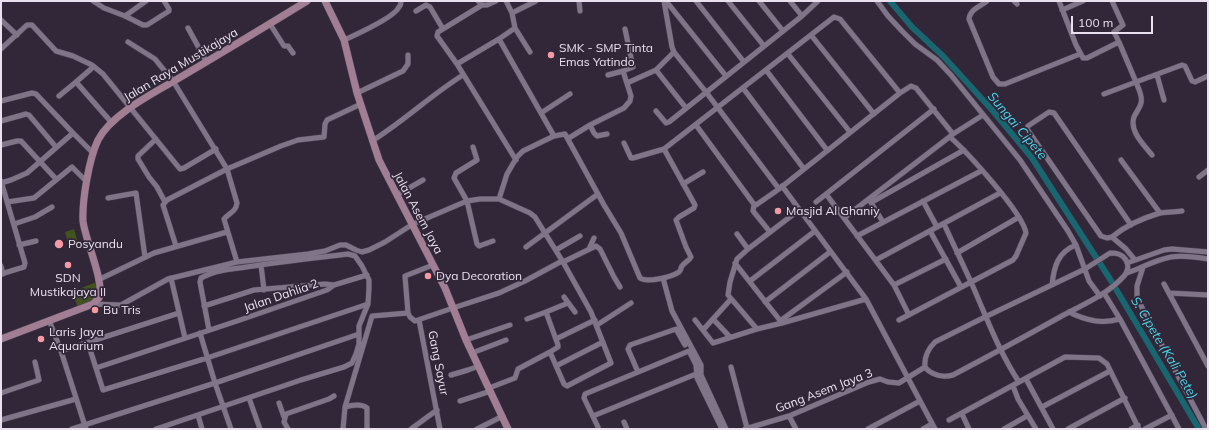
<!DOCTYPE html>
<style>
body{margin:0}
#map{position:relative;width:1209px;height:430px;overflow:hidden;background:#312739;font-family:Mulish,sans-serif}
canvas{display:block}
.frame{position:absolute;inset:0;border:2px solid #e9e2ee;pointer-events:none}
.scale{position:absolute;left:1071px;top:16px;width:82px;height:18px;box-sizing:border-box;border:2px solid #e9e2ee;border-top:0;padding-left:5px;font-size:12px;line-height:14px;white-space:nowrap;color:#e9e2ee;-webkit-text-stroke:3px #312739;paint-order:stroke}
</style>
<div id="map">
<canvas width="1209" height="430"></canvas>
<div class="frame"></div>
<div class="scale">100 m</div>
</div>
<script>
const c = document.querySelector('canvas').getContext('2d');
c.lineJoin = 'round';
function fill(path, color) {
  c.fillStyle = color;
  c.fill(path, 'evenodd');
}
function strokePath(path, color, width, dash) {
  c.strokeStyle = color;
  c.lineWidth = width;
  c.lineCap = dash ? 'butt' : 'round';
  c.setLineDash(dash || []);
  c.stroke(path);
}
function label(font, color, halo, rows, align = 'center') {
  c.font = font + ' Mulish,sans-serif';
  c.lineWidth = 3.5;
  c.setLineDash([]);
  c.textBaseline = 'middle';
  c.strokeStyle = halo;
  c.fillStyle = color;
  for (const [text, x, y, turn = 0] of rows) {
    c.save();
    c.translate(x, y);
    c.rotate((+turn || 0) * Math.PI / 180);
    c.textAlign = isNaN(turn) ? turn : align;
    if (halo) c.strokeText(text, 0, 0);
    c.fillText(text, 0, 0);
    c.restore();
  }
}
const green = new Path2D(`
 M74 229 78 243 69 246 65 232Z
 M96 282C102 300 92 302 78 308L72 292Z`);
const canal = new Path2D(`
 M890 1 912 27 943 56 993 111 1032 158 1110 279 1199 429`);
const street = new Path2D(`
 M93 1 104 8 125 16 143 25H147L169 11V9L164 1
 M478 1 482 5H487L496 1
 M506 1 512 13 515 28 530 52
 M579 1 580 11
 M664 1 672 47 674 52 706 92 779 189
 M666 1 726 76
 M696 1 744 62
 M728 1 764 46
 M759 1 783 31
 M790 1 802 16
 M877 1 888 16 902 31 915 44 937 60 951 75 1020 160 1068 231 1076 245 1089 281 1100 296
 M987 1C980 7 970 9 969 19L993 77 999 84H1005L1080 54
 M1014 1 1017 4
 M1059 1 1076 45 1083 58H1087L1119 42 1136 82 1182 65 1185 66 1192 81 1195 82 1208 76
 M1112 1 1123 25 1114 32 1119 42
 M482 5 438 32 437 36 457 64 516 160
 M1062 10 1083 1
 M416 11 426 5 430 7 443 29
 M512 13 536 1
 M125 16 146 1
 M1 20 17 35
 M270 24 284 46H288L293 53
 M188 28 206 61
 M811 35 874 114
 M499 39 554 136
 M344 40C355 35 394 18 399 7 400 6 401 3 401 1
 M128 42 155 59 173 81 227 169 237 203C236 212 229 213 224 219L237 262
 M1 49 27 25H32L56 51 73 56 92 65 103 74 180 169 184 168 216 149
 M674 52 656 70 686 108
 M788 54 850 132
 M457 64 499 39 515 28
 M766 70 827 150
 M608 75 623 71
 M1157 75 1164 100
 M76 82 91 69
 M1136 82C1138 88 1143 96 1141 103 1140 108 1136 112 1134 117 1129 131 1144 145 1152 155
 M627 83 656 70
 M743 88 804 169
 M357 93 403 71 408 64V55
 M1104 94 1136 82
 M59 96 76 82 112 123
 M1 101 32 93 36 94 73 133
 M656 111 666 123 669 122 802 16 818 1
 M541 113 570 94
 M1 121 26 114 29 115 56 147
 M590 125 594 133 597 136 607 134
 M696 125 753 203 756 205 779 189 900 93 911 86 916 88 953 134 983 115
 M569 138 590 125 624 108 630 101 631 96 623 71 633 67 625 29
 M156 139 138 156V159L149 177 157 187 165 202
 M372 141C404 121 431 95 463 75
 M1 145 17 141H21L56 179
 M473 147 477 160 456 173 454 178 467 201 477 244 479 246 493 241
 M664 149 834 17 840 19 900 93
 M1121 160 1160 213
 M1199 177 1208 170
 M1 181 25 263 24 267 1 274
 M1 183 11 180 27 173 73 133 93 153
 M683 184 703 172
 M782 186 866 299 935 429
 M826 194 894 285 909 315
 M397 195 423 180
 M108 198 136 193 145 257
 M499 199 507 174 517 157 523 151 554 136 565 134 604 205 621 233 640 278C647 283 672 277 679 272 682 269 680 269 682 266 685 262 689 261 691 257L686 247 676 220 679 217 694 208 695 205 664 149 633 158H631L624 143
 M870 201 883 222
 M923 201 937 227
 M7 202 34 198 72 167 86 181
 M816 202 934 109
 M872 202 964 150
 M754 205 753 211 770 232
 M844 218 952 135
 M14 224 35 217 52 207
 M944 224C953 243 962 263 971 282 986 316 999 352 1019 382
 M1131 225 1054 113 1049 112 1028 126 1027 129 1029 132 1101 236 1107 238 1112 237 1126 249 1135 260
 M930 231 961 287
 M737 234 748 249
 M857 236 981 171
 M1112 237C1125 226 1143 218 1160 213 1167 212 1175 212 1182 211
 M19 245 36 241
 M176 246 163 205 167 200 227 169 281 146 298 140 324 137 325 124 327 120 361 104
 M526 247 598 194
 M589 249 594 238
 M556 250 580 236
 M957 253 1019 217
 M1110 253C1117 253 1122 254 1126 260 1129 265 1128 272 1124 276 1107 295 1082 305 1060 317 1024 337 989 356 953 375 943 378 931 375 925 367 924 357 928 349 935 342L985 317 1085 269Z
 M876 260 1000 193
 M563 262 596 246 600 249 614 277 620 287
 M735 263 782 323
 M1127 263 1164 250 1172 249 1208 252
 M261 265 264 290
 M433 265 405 276 408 313 410 317 415 321 453 308 499 293 525 281 562 261
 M1 266 3 274
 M1143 267 1137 286V298L1206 429
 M1127 273C1141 268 1155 260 1171 257 1183 255 1196 257 1208 259
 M171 278 185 338
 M663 278 672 311 701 365V375L726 429
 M98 280 154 253 227 232
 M750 281 815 231
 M1164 284 1208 366
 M894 285 946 259
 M1052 285C1054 266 1058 252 1076 245
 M1104 293 1120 319 1179 429
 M1169 293 1208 295
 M564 297 575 312
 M765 302 830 252
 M93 304 121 305 168 279 237 262 308 254 325 251 340 245H346L356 250 362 252 369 250 385 242 413 224 467 201 480 199H499L530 213 535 217 563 262 591 312 611 363 567 386 564 384 550 352 558 347V345L546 312 568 303
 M204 306 254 290 325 284 334 285
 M1069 312C1087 321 1102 324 1120 319
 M527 319 546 312
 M713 319 730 337
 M49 320 61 351 86 429
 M419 320 440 429
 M695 320 713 343 757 329 782 323 866 299
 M899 320 1013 260 1016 256 1026 233C1023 213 967 152 950 137
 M780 321 847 272
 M597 325 631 303
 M757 329 728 295 730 282 737 259 748 249 799 210
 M703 330 731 299
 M200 333 215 383 231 429
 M556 339 595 320
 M466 340 510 325
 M88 343 103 390 207 358 368 304
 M61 351 179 313
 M472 353 506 340
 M556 366 603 342
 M731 367 747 428
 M96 368 240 320 327 290 334 285 367 275
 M638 372 628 349 630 345 676 329 685 345
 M451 375 468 370 479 366
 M1026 379 1053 429
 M1013 386 1018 399 1036 429
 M489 388 515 378 518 369 550 352
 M1 393 39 380 35 362
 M249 398 260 429
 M460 401 491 391
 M279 403 284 417
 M345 407C352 405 361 403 367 408V429
 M1042 407 1110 371
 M962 414 969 429
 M198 415 202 429
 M593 416 696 374
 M789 416 796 429
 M1 420 76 399
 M949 420 1065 357 1099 358 1107 364 1139 429
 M624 422 627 429
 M598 427 584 398 585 394 689 351 696 365 697 378 722 429
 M72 429 215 383 359 334
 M156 429 301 380 344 367 352 363 356 354 359 344V326L368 304 369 288V280L362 266 355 256 348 254C314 258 280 262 246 267 232 269 215 270 201 278L200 282 209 330
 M288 429 284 422 286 414 329 399 334 396
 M343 429 345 407 372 316 408 313
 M411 429 437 410
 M477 429 503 416
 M745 429 789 416 869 382 880 379 888 382 899 383 925 367
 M868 429 920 401
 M923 429 932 424
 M1004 429 1027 416
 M1068 429 1125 398
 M1131 429 1138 425
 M1145 429 1172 415`);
const secondary = new Path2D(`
 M325 1 344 40 357 93 379 160 445 288 466 340 508 429
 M1 339 93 304C95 302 97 300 99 298 105 282 85 240 83 221 82 200 89 159 98 140 111 115 150 95 174 81 218 55 263 28 307 1`);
const markers = [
 [551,55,4,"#f49aa4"],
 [778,211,4,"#f49aa4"],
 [59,244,5,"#f49aa4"],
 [68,265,4,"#f49aa4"],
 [428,276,4,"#f49aa4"],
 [95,310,4,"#f49aa4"],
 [41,339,4,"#f49aa4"]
];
const poiNames = [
 ["SMK - SMP Tinta",559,48],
 ["Emas Yatindo",559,62],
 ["Masjid Al Ghaniy",786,211],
 ["Posyandu",68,244],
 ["Dya Decoration",436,276],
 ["SDN",68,278,"center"],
 ["Mustikajaya II",68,292,"center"],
 ["Bu Tris",103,310],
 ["Laris Jaya",49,332],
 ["Aquarium",49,346]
];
const streetNames = [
 ["Jalan Raya Mustikajaya",181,65,-31],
 ["Jalan Asem Jaya",418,213,62],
 ["Jalan Dahlia 2",281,296,-19],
 ["Gang Sayur",438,363,79],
 ["Gang Asem Jaya 3",824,391,-21]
];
const waterNames = [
 ["Sungai Cipete",1017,126,50],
 ["S. Cipete (Kali Pete)",1164,348,59]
];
fill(green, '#41531f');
strokePath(canal, '#196670', 6);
strokePath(street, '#4b4251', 6);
strokePath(secondary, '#4b4251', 8);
strokePath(street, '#807489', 5);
strokePath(secondary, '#a27e95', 7);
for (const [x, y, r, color] of markers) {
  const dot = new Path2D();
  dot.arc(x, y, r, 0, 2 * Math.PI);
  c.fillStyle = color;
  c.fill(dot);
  strokePath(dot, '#312739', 1.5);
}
label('12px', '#e9e2ee', '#312739', poiNames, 'left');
label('12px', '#e9e2ee', '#312739', streetNames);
label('italic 13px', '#49d6ea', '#312739', waterNames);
</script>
